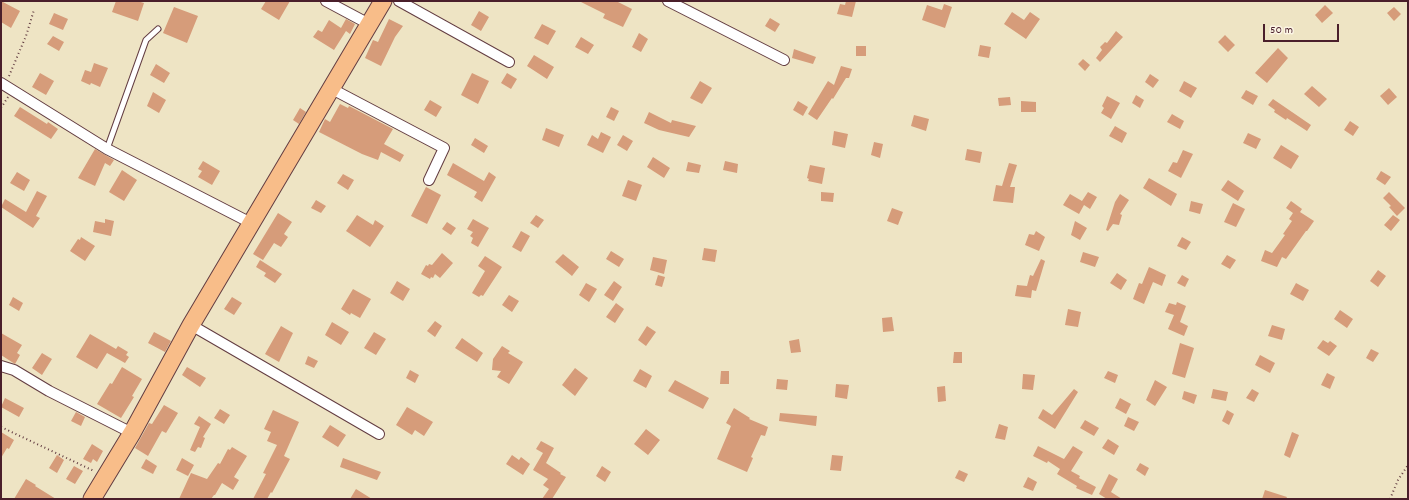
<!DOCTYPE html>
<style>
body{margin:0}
#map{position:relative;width:1409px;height:500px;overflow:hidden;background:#eee4c4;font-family:Dekko,sans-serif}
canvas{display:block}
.frame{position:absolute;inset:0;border:2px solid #4a1f2b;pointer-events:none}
.scale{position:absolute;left:1263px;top:24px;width:76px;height:18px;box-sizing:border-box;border:2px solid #4a1f2b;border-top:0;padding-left:5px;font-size:12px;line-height:14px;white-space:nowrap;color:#4a1f2b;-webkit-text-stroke:3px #fcf5e5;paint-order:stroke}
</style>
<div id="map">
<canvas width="1409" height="500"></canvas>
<div class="frame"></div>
<div class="scale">50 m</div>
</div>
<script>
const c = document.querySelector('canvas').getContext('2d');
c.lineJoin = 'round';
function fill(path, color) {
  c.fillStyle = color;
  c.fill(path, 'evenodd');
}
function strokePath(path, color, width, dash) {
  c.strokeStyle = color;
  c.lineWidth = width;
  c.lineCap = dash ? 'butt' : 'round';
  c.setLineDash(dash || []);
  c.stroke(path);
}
const building = new Path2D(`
 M1 1 20 11 11 28 1 22Z
 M116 1H137L144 3 138 21 112 12Z
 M266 1H290L279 20 261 9Z
 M579 1H616L632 9 623 27 603 18 605 14Z
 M846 1H856L852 17 837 14 840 4 845 5Z
 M944 4 952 7 945 28 922 20 927 5 942 10Z
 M1325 5 1333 13 1322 23 1315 15Z
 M174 7 198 16 187 43 163 33Z
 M1394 7 1401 14 1394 21 1387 13Z
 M479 11 489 17 481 31 471 25Z
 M1012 12 1024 20 1030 12 1040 19 1026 39 1004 24Z
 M54 13 68 19 63 30 49 24Z
 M770 18 780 24 775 32 765 26Z
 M346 19 355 24 350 34 346 31 334 50 313 37 318 30 322 32 329 20 341 28Z
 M389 19 403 26 395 37 381 66 365 58 373 40 378 42Z
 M542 24 556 31 548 45 534 38Z
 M1116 31 1123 37 1100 62 1096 58 1102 50 1100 47 1105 42 1107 43Z
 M639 33 648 39 641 52 632 47Z
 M1225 35 1235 45 1228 52 1218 42Z
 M53 36 64 42 59 51 47 44Z
 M581 37 594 45 588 54 575 47Z
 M980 45 991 47 989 58 978 56Z
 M856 46H866V56H856Z
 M1278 48 1288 58 1267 83 1255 73Z
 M794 49 816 57 813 64 792 58Z
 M534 55 554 67 547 79 527 66Z
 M1083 59 1090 65 1085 71 1078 64Z
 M94 63 108 68 100 87 91 83 90 85 81 81 85 70 91 72Z
 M156 64 170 73 164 83 150 75Z
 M841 66 852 69 849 78H846L833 99 832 98 817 120 808 114 828 81 834 85Z
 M40 73 54 81 46 95 32 87Z
 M472 73 489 81 478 104 461 95Z
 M507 73 517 79 511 89 501 83Z
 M1150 74 1159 80 1153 88 1145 82Z
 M700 81 712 88 702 104 690 98Z
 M1184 81 1197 88 1191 98 1179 91Z
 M1312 86 1327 99 1319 107 1304 94Z
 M1389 88 1397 97 1388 105 1380 96Z
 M1246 90 1258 96 1253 105 1241 98Z
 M153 92 166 100 159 113 147 106Z
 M1136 95 1144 100 1140 108 1132 103Z
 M1107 96 1120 103 1111 119 1101 113 1104 108 1102 106Z
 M1010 97 1011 105 999 106 998 98Z
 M1273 99 1311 125 1307 131 1287 118 1286 120 1274 112 1275 110 1268 105Z
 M430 100 442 107 436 117 424 110Z
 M798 101 808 107 803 116 793 110Z
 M1021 101 1036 102V112H1021Z
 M340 104 348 108 349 106 393 129 384 144 404 155 400 162 381 152 378 160 362 154 319 132 325 119 330 122Z
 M20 107 47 124 48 122 58 129 51 139 14 116Z
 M611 107 619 111 614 121 606 117Z
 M300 108 306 112 299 124 293 120Z
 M649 112 671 123 672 120 696 126 689 137 659 130 644 123Z
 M1172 114 1184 121 1180 129 1167 122Z
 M914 115 929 119 926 131 911 126Z
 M1350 121 1359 127 1353 136 1344 130Z
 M1115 126 1127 133 1122 143 1109 136Z
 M546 128 564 135 559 147 542 140Z
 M834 131 848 134 845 148 832 145Z
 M601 132 611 137 603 153 587 145 592 135 598 139Z
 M1248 133 1261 139 1256 149 1243 143Z
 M623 135 633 141 627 151 617 145Z
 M475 138 488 146 484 153 471 145Z
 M874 142 883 144 880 158 871 155Z
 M1281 145 1299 156 1291 169 1273 158Z
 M95 149 114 160 110 166 105 163 95 186 78 178Z
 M967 149 982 152 980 163 965 160Z
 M1183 150 1193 154 1181 178 1168 171 1173 162 1177 163Z
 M653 157 670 168 664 178 647 167Z
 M203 161 220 171 212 185 198 177 202 171 198 169Z
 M725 161 738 164 737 173 723 170Z
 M688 162 701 165 699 173 686 171Z
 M453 163 484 181 489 172 496 177 482 202 474 197 477 192 447 175Z
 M1009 163 1017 165 1010 187H1015L1013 203 993 201 996 185 1002 186Z
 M810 165 825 168 822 184 808 181 809 179 807 178Z
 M122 170 137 180 124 201 109 192Z
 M1381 171 1391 177 1385 185 1376 179Z
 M17 172 30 180 24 191 10 183Z
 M343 174 354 180 348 190 337 183Z
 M1149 178 1177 194 1171 206 1143 188Z
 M628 180 642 185 636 201 622 196Z
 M1228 180 1244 191 1238 201 1221 190Z
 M426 187 441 195 427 224 411 216Z
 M37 191 47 196 36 216 40 218 33 228 1 207 5 199 26 212Z
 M821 192 834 193 833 202 821 201Z
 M1088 192 1097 197 1090 209 1084 205 1079 214 1063 205 1070 194 1082 201Z
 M1389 192 1405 208 1397 216 1389 207 1391 206 1383 198Z
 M1120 194 1129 200 1120 214 1122 215 1119 225 1113 224 1108 231 1106 230 1115 202Z
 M316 200 326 206 321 213 311 208Z
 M1191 201 1203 204 1200 214 1189 211Z
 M1291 201 1302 209 1300 212 1314 221 1307 231H1306L1286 259 1282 257 1277 267 1261 261 1265 250 1272 253 1285 235 1283 234 1292 221 1289 219 1293 213 1286 208Z
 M1233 203 1245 209 1236 227 1224 222Z
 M892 208 903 212 898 225 887 221Z
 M278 213 292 222 284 234 288 237 281 247 274 243 263 260 253 254Z
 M357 215 373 225 375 220 384 226 370 247 346 231Z
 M536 215 544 220 538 228 530 223Z
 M1393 215 1400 220 1391 231 1384 225Z
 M105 219 114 221 111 236 93 232 95 221 105 223Z
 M473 219 489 228 478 247 471 243 473 238 470 236 473 232 467 229Z
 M1075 221 1087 228 1080 240 1071 235Z
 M447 222 456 228 451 235 442 229Z
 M521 231 530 236 521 252 512 247Z
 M1036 231 1045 237 1039 251 1025 245 1029 234 1034 235Z
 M81 237 95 246 85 261 70 251 78 239 80 240Z
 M1182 237 1191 242 1186 250 1177 246Z
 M704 248 717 250 715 262 702 260Z
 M611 251 624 259 619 267 606 259Z
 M1083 252 1099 257 1095 267 1080 262Z
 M442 253 453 263 440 278 435 274 433 278 431 277 430 279 421 274 426 265 428 266 429 264 432 265Z
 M563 254 579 267 572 276 555 262Z
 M1227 255 1236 260 1230 269 1221 264Z
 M485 256 502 267 483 296 481 295 479 297 472 293 485 271 478 266Z
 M653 257 667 260 664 274 650 270Z
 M1041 259 1045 261 1036 291 1032 290 1031 298 1015 296 1017 285 1027 286 1030 275 1033 276Z
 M260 260 282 274 275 283 264 276 266 273 256 267Z
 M1149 267 1166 275 1162 286 1153 282 1144 304 1133 299 1139 283 1142 284Z
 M1378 270 1386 276 1378 287 1370 281Z
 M1117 273 1127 280 1121 290 1110 283Z
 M658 275 665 277 662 287 655 285Z
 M1182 275 1189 279 1185 287 1177 283Z
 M397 281 410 289 403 301 390 293Z
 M614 281 622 287 613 301 604 295Z
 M586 283 597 289 589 302 579 295Z
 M1296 283 1309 290 1303 301 1290 294Z
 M353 289 371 299 360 318 351 313 350 315 341 309Z
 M509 295 519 301 512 312 502 305Z
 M13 297 23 303 19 311 9 305Z
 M232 297 242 303 234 315 224 309Z
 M1177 302 1186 306 1180 322 1188 326 1184 336 1168 329 1174 315 1165 312 1169 303 1176 305Z
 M616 303 624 309 615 323 606 317Z
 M1068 309 1081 312 1078 327 1065 325Z
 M1340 310 1353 319 1347 328 1334 319Z
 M892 317 894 331 883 332 882 318Z
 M435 321 442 326 435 337 427 331Z
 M332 322 349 332 341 345 325 335Z
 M1272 325 1285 329 1282 340 1268 336Z
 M281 326 293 333 279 362 265 354Z
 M647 326 656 332 646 346 638 340Z
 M154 332 171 341 165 352 148 343Z
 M374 332 386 339 376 355 364 348Z
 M1 333 22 345 17 353 20 355 15 364 1 355Z
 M90 334 116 349 118 346 128 352 126 355 129 357 125 363 107 353 97 369 76 357Z
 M462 338 483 353 477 362 455 348Z
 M799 339 801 352 791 353 789 341Z
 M1323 340 1328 343 1330 341 1337 346 1329 356 1317 348Z
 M1180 343 1194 348 1185 378 1172 374Z
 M502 346 510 351 508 353 523 362 509 384 497 377 501 371 492 370 493 359Z
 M1371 349 1379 353 1373 362 1366 358Z
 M954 352H962V363H953Z
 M42 353 52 359 42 375 32 368Z
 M1260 355 1275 363 1270 373 1255 365Z
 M308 356 318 361 314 368 305 364Z
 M122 367 142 379 132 396 134 397 121 418 97 404 110 383 112 384Z
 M187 367 206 378 200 387 182 375Z
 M575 368 588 378 575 396 562 385Z
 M640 369 652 376 646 388 633 381Z
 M410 370 419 375 415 383 406 378Z
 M721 371H729V384H720Z
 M1108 371 1118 375 1115 383 1104 378Z
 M1327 373 1335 377 1330 389 1321 385Z
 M1023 374 1035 375 1033 390 1022 389Z
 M777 379 788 380 787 390 776 389Z
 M675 380 709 398 703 409 668 391Z
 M1155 380 1167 387 1155 406 1146 400Z
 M836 384 849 385 847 399 835 397Z
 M945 386 946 401 938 402 937 387Z
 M1074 389 1078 392 1055 429 1038 418 1043 409 1052 415Z
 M1213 389 1228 392 1226 401 1211 398Z
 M1252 389 1259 393 1254 402 1246 398Z
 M1184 391 1197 395 1194 404 1182 399Z
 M5 398 24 408 19 417 1 407Z
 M1120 398 1131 404 1126 414 1115 408Z
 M164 405 178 413 166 433 162 431 148 456 135 448 149 423 152 424Z
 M407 407 433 422 424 436 415 430 412 435 396 425Z
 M734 408 750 418 749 419 768 427 765 436 761 435 751 457 753 458 747 472 717 459 731 426 726 423Z
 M220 409 230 415 224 424 214 418Z
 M273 410 299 422 284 456 290 459 272 493 271 492 267 499H253L266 474 263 473 277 445 267 441 271 432 264 429Z
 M1227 410 1234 414 1229 425 1222 421Z
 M76 412 85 417 81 426 71 421Z
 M780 413 817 416 816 426 779 421Z
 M199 416 211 424 203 437 205 438 201 448 198 447 195 452 190 450 200 427 194 424Z
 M1128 417 1139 422 1134 431 1124 426Z
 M1085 420 1099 428 1094 436 1080 428Z
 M999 424 1008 427 1005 440 995 438Z
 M330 425 346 435 338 447 322 437Z
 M646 429 660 440 648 455 634 444Z
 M1 432 14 440 9 449 7 448 1 458Z
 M1292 432 1299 435 1290 458 1284 455Z
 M1108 439 1119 446 1114 455 1102 448Z
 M541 441 554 448 546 463 561 473 560 474 566 477 552 499H542L549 489 543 485 548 479 533 470 543 453 536 449Z
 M92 444 103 451 97 462 93 459 91 463 83 459Z
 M1038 446 1064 459 1073 446 1083 452 1071 471 1080 476 1079 478 1096 487 1092 495 1076 488 1077 486 1057 474 1060 469 1048 461 1047 463 1033 456Z
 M232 447 247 456 234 477 239 480 233 490 222 483 215 495H214L211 499H179L191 473 207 479 218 463 220 464 228 449 230 450Z
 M57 455 64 460 57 473 49 468Z
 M512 455 519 460 521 457 530 464 523 475 506 464Z
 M832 455 843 456 841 471 830 470Z
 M182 458 194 465 188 476 176 470Z
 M343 458 381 472 377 480 340 467Z
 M146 459 157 466 153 474 141 468Z
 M1140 463 1149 468 1145 476 1136 470Z
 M74 466 83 471 75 484 66 479Z
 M602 466 611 472 605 482 596 476Z
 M959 470 968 474 964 482 955 478Z
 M1109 474 1118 479 1111 492 1122 499H1107L1099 494Z
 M1028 477 1037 482 1033 491 1023 487Z
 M26 479 36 485 35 486 56 499H14Z
 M356 489 372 499H350Z
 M1265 490 1287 497 1286 499H1262Z`);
const path = new Path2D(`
 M9 76 26 36 34 10
 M1 108 8 97
 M1 427 94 471
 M1390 499 1398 480 1408 465`);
const service = new Path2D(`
 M107 149 146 40 158 29`);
const minor = new Path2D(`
 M326 1 369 24
 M399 1 509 62
 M668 1 784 60
 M1 83 107 149 251 223
 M332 89 444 148 429 180
 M191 325 379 434
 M1 366 14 370 49 391 132 433`);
const trunk = new Path2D(`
 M92 499 132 433 191 325 383 1`);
fill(building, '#d69c7a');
strokePath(service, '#633d42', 7);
strokePath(minor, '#633d42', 12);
strokePath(trunk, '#633d42', 19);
strokePath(path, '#633d42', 2, [1, 3]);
strokePath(service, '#fff', 5);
strokePath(minor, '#fff', 10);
strokePath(trunk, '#f8bd89', 17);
</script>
